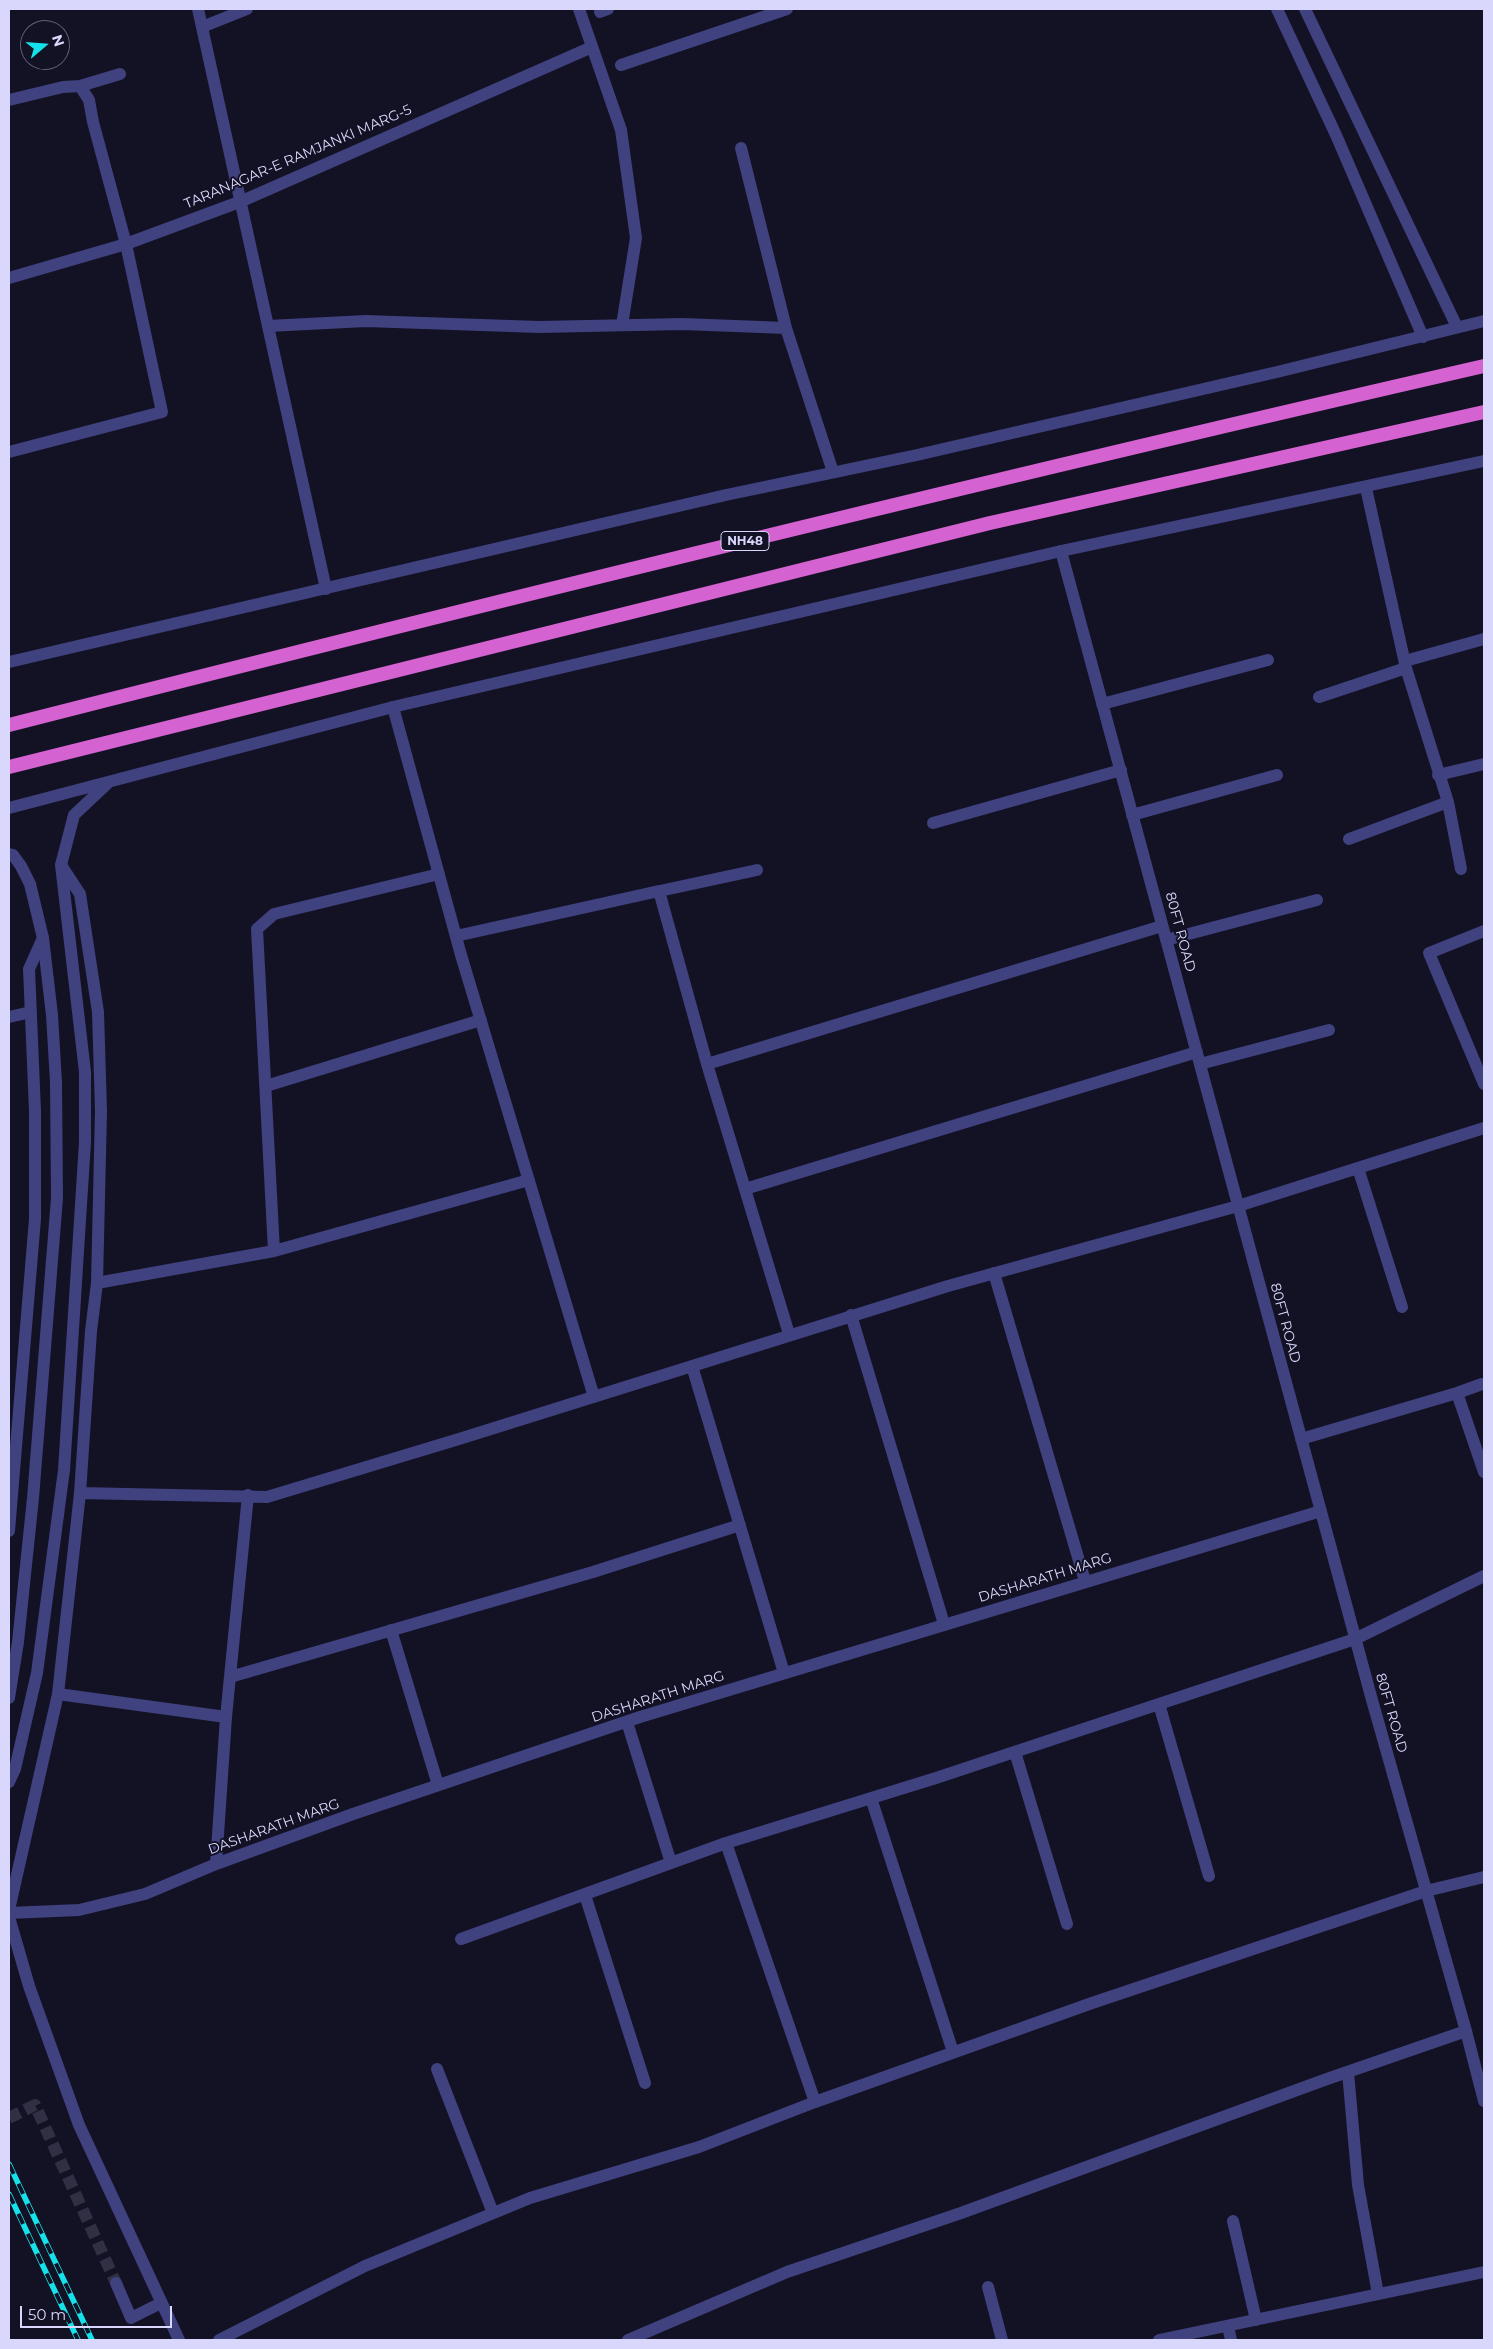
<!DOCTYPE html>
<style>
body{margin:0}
#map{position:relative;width:1493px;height:2349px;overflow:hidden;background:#131124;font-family:Montserrat,sans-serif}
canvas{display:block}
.frame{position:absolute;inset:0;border:10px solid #d9d7fb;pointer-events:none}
.north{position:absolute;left:20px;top:20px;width:50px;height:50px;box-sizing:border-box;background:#131124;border:1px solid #62607a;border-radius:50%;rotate:72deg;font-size:14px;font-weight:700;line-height:20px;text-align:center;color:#d9d7fb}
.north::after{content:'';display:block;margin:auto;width:18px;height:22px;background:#15e1ea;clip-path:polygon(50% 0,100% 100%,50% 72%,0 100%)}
.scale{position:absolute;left:20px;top:2306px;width:152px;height:22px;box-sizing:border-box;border:2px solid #d9d7fb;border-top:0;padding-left:6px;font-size:15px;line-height:18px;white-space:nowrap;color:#d9d7fb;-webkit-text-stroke:4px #131124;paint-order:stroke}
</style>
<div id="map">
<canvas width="1493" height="2349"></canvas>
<div class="frame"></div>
<div class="north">N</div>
<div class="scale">50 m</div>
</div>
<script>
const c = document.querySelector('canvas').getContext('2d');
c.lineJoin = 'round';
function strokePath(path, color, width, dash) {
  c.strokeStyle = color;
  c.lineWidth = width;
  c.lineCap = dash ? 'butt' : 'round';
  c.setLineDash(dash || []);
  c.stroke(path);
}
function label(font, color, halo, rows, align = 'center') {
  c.font = font + ' Montserrat,sans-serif';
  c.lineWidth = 4;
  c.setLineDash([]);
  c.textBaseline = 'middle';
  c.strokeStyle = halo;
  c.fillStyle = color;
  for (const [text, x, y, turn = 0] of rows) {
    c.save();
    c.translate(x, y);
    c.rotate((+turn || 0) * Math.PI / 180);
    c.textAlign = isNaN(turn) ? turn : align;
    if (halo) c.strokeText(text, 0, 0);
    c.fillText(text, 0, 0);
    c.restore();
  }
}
const tertiaryTunnel = new Path2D(`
 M9 2118 35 2105 116 2283`);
const minor = new Path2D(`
 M198 9 326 589
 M579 9 621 130 636 238 622 325
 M1277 9 1336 135 1423 337
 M1305 9 1457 327
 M600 12 608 9
 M202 27 247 9
 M621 65 787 9
 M80 86 120 74
 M9 100 63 87 80 86 89 100 93 122 126 244 162 412 9 452
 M741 148 786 328 833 472
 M9 278 126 244 242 201 592 47
 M268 326 366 321 539 327 683 324 786 328
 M1366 488 1406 668 1448 802 1461 869
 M1061 551 1372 1700 1466 2031 1484 2101
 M1405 661 1484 639
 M1319 697 1406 668
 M1102 704 1268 660
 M393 707 461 955 594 1397
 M1438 775 1484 764
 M1132 815 1277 775
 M933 823 1121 770
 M1349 839 1448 802
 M655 892 757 870
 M1484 931 1429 953 1484 1084
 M456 936 659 891 707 1064 789 1334
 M1166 940 1317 900
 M9 1017 31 1012
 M707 1064 1162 926
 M1200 1064 1329 1030
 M266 1086 481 1020
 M1358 1168 1402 1307
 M745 1189 1197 1052
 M274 1251 257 929 274 914 439 874
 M994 1273 1085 1581
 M97 1283 274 1251 529 1180
 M851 1315 944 1624
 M692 1366 784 1673
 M1457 1393 1482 1384
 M1301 1439 1457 1393 1484 1472
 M80 1493 267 1497 459 1439 948 1286 1238 1206 1484 1128
 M9 1531 35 1219V1111L29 969 43 938
 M391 1630 438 1785
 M230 1677 593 1572 740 1525
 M58 1694 226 1717
 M1159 1704 1209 1876
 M627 1722 671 1863
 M1015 1752 1067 1924
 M871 1798 953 2052
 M726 1843 815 2102
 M216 1864 226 1717 248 1495
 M585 1895 645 2083
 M9 1910 58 1694 80 1493 91 1331 97 1283 101 1111 98 1012 80 894 61 865
 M9 1913 79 1910 145 1894 216 1864 353 1814 640 1717 1321 1511
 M461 1939 726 1843 936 1778 1355 1639 1484 1576
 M437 2069 493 2213
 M1348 2072 1358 2185 1378 2294
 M1233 2221 1256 2320
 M988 2287 1002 2340
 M1228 2326 1231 2340
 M219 2340 365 2266 530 2198 699 2147 815 2102 1092 2003 1426 1891 1484 1877
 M628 2340 787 2272 961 2213 1327 2079 1466 2031
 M1159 2340 1484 2272`);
const tertiary = new Path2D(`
 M9 662 726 495 917 455 1277 372 1484 321
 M9 808 393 707 1061 551 1484 461
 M9 854 13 855 21 866 30 884 43 938 52 1015 56 1082 57 1198 33 1498 18 1642 9 1698
 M9 1782 15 1769 37 1673 64 1470 85 1142V1072L61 865 74 815 108 783
 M9 1917 29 1986 79 2125 179 2340
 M116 2283 131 2318 161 2303`);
const trunk = new Path2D(`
 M9 725C499 600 991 479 1484 366
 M9 767 990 523 1484 412`);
const rail = new Path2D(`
 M9 2164 92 2340
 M9 2194 78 2340`);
const shields = [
 [745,541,48]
];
const shieldNames = [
 ["NH48",745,541]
];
const streetNames = [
 ["TARANAGAR-E RAMJANKI MARG-5",298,157,-23],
 ["80FT ROAD",1180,932,75],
 ["80FT ROAD",1285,1323,75],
 ["DASHARATH MARG",1045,1578,-17],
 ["DASHARATH MARG",658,1697,-18],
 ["80FT ROAD",1391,1713,74],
 ["DASHARATH MARG",274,1827,-20]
];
strokePath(tertiaryTunnel, '#312f44', 12, [12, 6]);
strokePath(minor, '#40417f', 12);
strokePath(tertiary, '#40417f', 12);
strokePath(trunk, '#d462d0', 14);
strokePath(rail, '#15e1ea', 5.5);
strokePath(rail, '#131124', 4, [11]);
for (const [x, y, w] of shields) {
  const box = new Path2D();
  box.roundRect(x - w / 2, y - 9.5, w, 19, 4);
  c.fillStyle = '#131124';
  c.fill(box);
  strokePath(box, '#d9d7fb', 1);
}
label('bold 12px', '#d9d7fb', null, shieldNames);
label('14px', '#d9d7fb', '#131124', streetNames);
</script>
